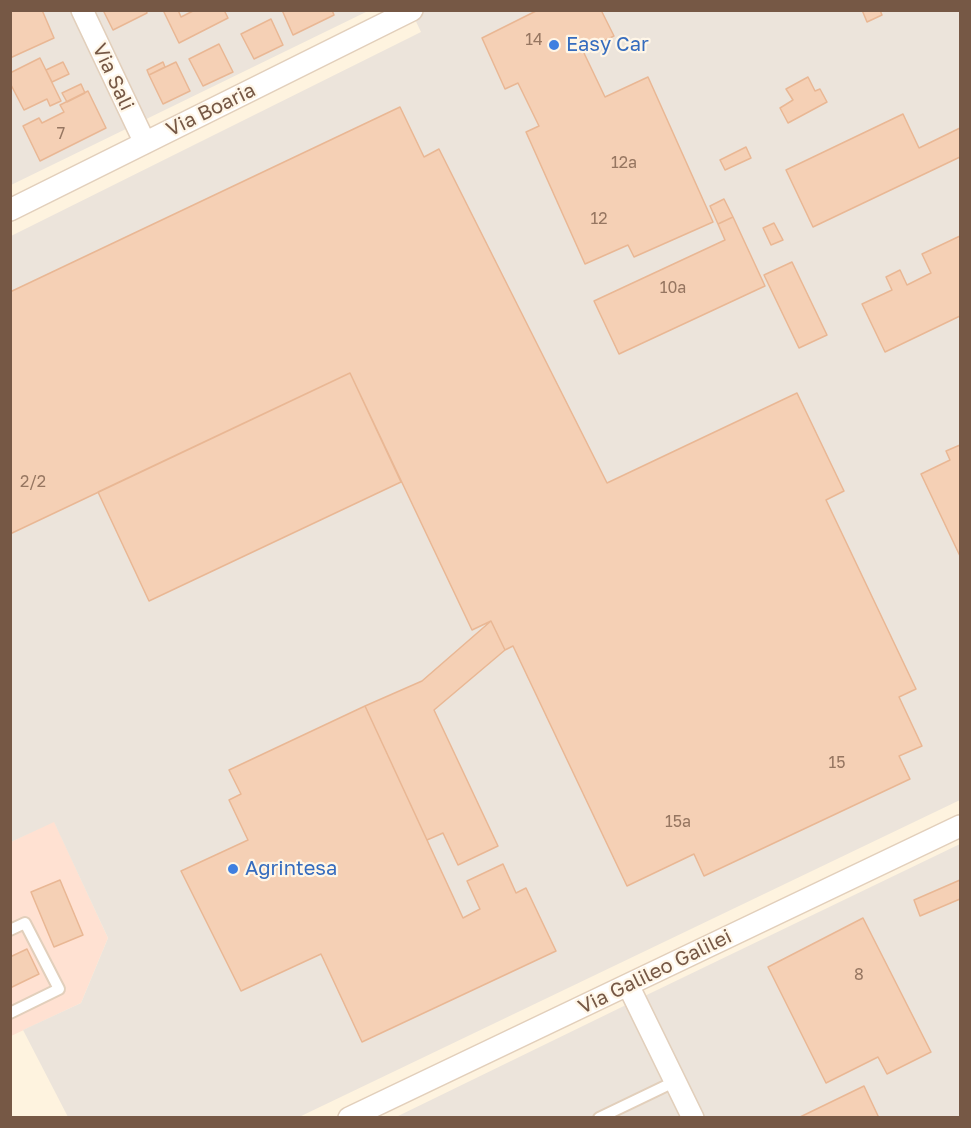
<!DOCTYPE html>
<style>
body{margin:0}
#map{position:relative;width:971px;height:1128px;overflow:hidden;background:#fef3df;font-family:"Golos Text",sans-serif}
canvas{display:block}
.frame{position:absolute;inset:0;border:12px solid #765845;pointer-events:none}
</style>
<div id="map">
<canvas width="971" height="1128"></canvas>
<div class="frame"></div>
</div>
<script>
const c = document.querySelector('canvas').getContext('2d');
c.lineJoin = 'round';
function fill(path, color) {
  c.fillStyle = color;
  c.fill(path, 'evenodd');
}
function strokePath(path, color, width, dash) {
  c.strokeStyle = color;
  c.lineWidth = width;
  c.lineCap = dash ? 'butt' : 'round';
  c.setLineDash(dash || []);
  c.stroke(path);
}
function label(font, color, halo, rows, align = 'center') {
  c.font = font + ' "Golos Text",sans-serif';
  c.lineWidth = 4.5;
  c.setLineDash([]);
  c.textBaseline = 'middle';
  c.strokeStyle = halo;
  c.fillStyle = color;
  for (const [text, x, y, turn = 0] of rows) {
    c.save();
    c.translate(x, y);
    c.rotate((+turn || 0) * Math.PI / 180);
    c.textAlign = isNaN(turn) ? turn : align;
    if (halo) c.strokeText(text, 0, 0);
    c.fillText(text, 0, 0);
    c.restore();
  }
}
const commercial = new Path2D(`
 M54 821 108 938 81 1003 11 1036V842Z`);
const industrial = new Path2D(`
 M11 11H368L11 185Z
 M411 11H960V800L297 1118 68 1117 23 1030 81 1003 108 938 54 822 11 842V236L421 32Z
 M960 844V1117L394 1118 628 1004Z`);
const building = new Path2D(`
 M10 10H42L54 38 10 58Z
 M103 10H146L147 13 113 30Z
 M163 10H178L181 17 195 10H224L228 18 179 43Z
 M282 10H332L334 15 293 35Z
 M538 10H601L614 36 583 51 605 97 648 77 713 222 634 257 628 245 585 264 526 132 539 126 518 83 505 89 482 38Z
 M862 10H880L882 15 867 22Z
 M271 19 283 45 254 59 241 34Z
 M219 44 233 72 203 86 189 59Z
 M40 58 61 101 50 106 47 99 24 110 10 83V73Z
 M63 62 69 74 52 82 46 70Z
 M163 62 165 67 149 75 147 70Z
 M176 62 190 91 163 104 149 75Z
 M808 77 815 91 820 89 827 102 788 123 780 108 793 100 786 89Z
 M81 84 85 93 67 102 62 93Z
 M88 91 106 128 40 161 23 126 39 118 42 123 64 112 60 105Z
 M400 107 424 157 439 149 607 483 797 393 844 491 826 500 916 689 899 697 922 746 899 756 910 779 704 876 694 854 627 886 513 646 505 650 491 621 472 630 350 373 10 534V292Z
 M903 114 919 148 960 128V157L813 227 786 170Z
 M746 147 751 158 725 170 720 160Z
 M724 199 733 217 718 224 710 206Z
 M733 217 765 286 619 354 594 301 725 240 718 224Z
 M774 223 783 240 771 245 763 228Z
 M960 236V316L885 352 862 304 892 290 886 277 900 270 907 285 931 273 922 254Z
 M792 262 827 335 799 348 764 275Z
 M350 373 401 482 149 601 98 492Z
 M960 445V556L921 474 950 460 946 451Z
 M491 621 505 650 434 710 498 846 458 865 443 833 427 840 365 706 422 681Z
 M365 706 463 918 480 909 467 881 503 864 516 893 526 888 556 951 362 1042 321 954 241 991 181 871 248 840 229 800 241 794 229 770Z
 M60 880 83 935 54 947 31 892Z
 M960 880V899L920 916 914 900Z
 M863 918 931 1052 887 1074 878 1057 826 1083 768 967Z
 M27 949 39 974 10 988V957Z
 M864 1086 879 1118H798Z`);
const lane = new Path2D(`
 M10 930 25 923 59 989 10 1013
 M599 1118 676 1081`);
const street = new Path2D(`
 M82 10 145 143
 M10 210 412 10
 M628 985 693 1118
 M349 1118 960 826`);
const markers = [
 [554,45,6,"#3f7fe0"],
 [233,869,6,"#3f7fe0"]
];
const numberNames = [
 ["14",534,40],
 ["7",61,134],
 ["12a",624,163],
 ["12",599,219],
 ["10a",673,288],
 ["2/2",33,482],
 ["15",837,763],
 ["15a",678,822],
 ["8",859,975]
];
const shopNames = [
 ["Easy Car",566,45],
 ["Agrintesa",245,869]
];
const streetNames = [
 ["Via Sali",113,77,65],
 ["Via Boaria",211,110,-26],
 ["Via Galileo Galilei",655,972,-26]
];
fill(commercial, '#ffe1d2');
fill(industrial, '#ece4db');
fill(building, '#f5d0b5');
strokePath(building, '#e9b794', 1.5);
strokePath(lane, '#e2cfbb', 14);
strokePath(street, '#e2cfbb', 24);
strokePath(lane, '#fff', 10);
strokePath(street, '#fff', 21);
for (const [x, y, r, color] of markers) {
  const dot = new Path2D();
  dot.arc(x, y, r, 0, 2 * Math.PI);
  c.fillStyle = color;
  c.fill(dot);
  strokePath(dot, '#fff6e7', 2);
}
label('16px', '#967661', null, numberNames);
label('20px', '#366cbe', '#fff6e7', shopNames, 'left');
label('20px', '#765845', '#fff6e7', streetNames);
</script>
